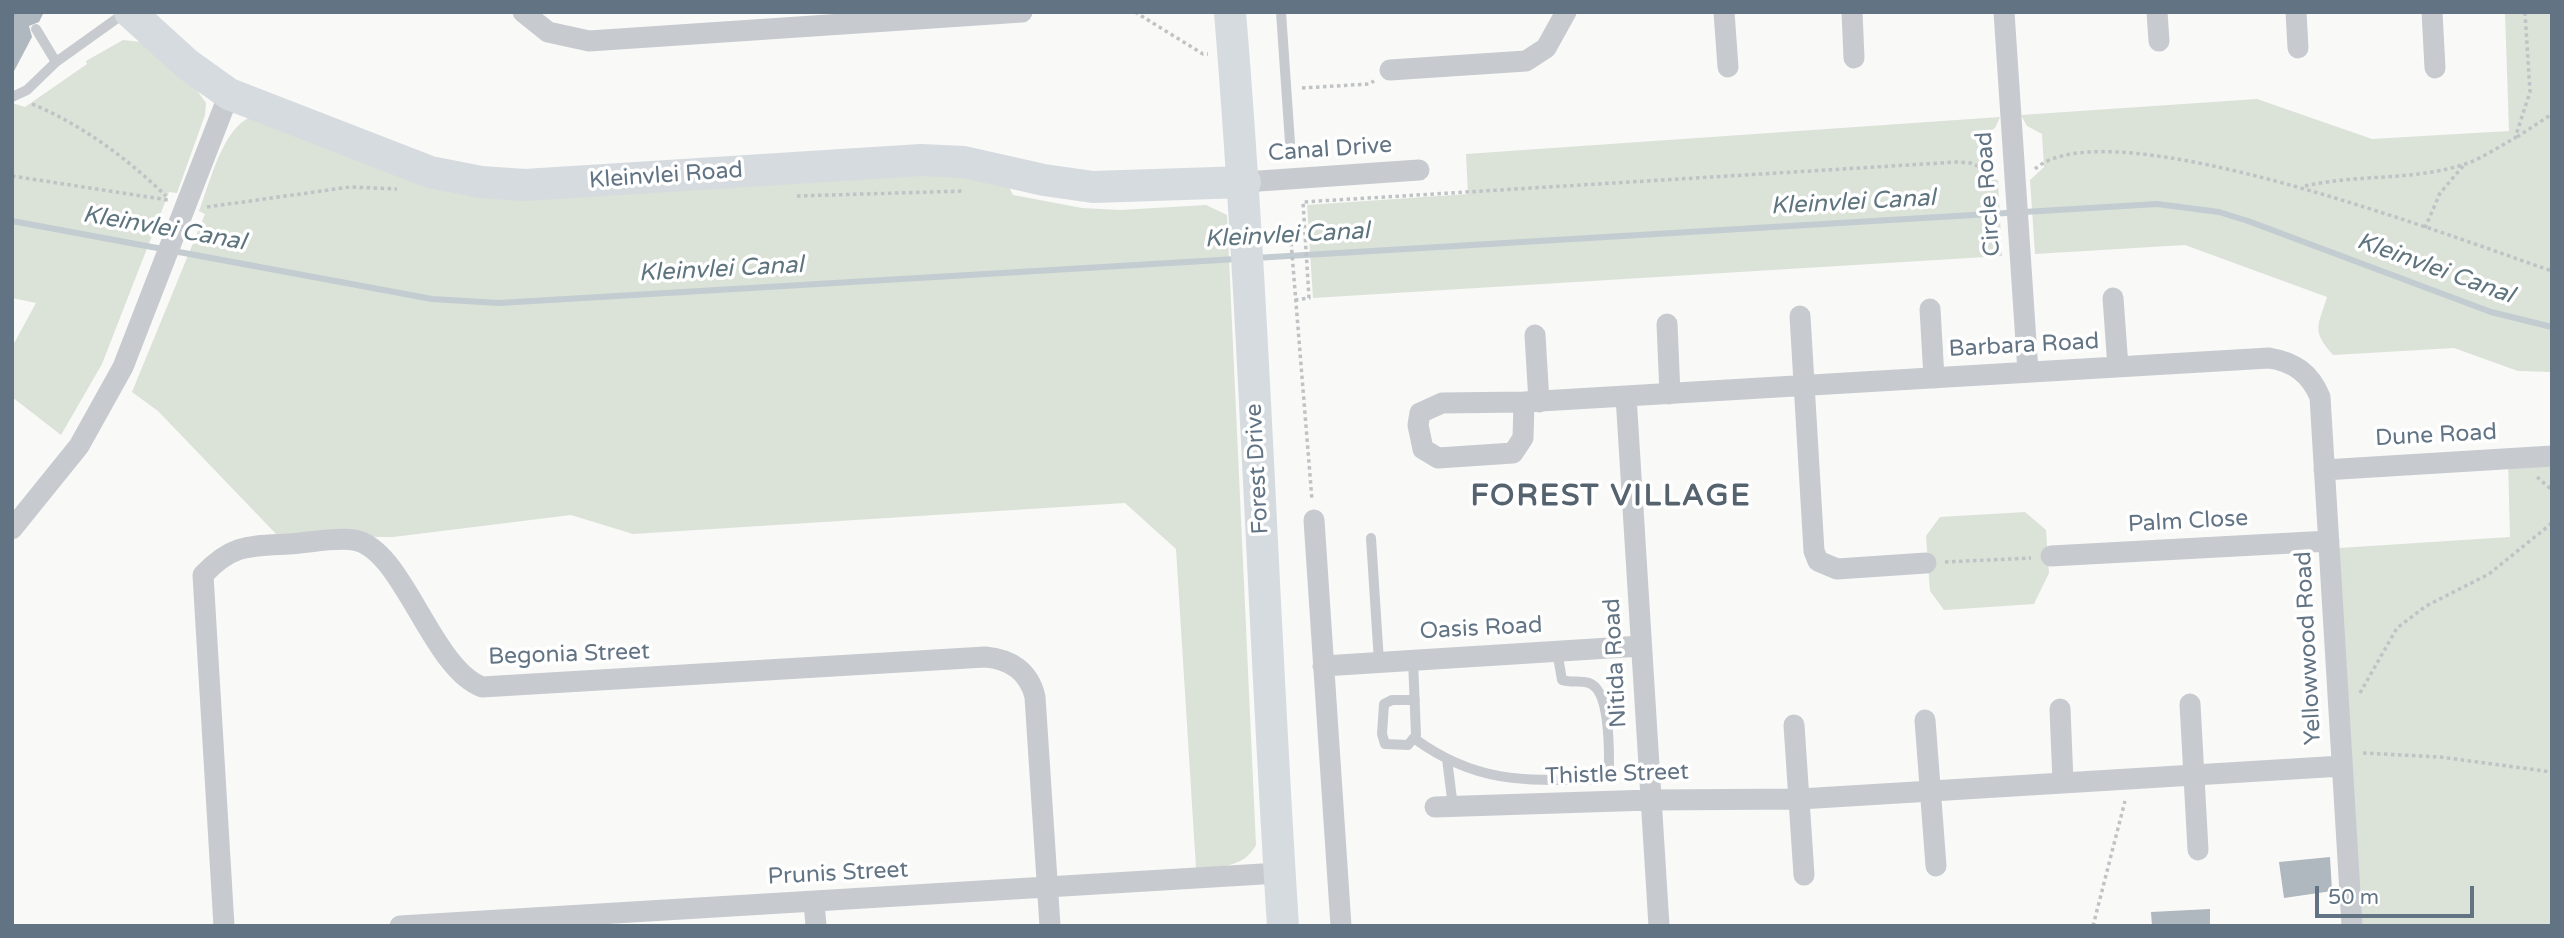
<!DOCTYPE html>
<style>
body{margin:0}
#map{position:relative;width:2564px;height:938px;overflow:hidden;background:#f9f9f7;font-family:"Varela Round",sans-serif}
canvas{display:block}
.frame{position:absolute;inset:0;border:14px solid #627484;pointer-events:none}
.scale{position:absolute;left:2315px;top:886px;width:159px;height:32px;box-sizing:border-box;border:4px solid #627484;border-top:0;padding-left:9px;font-size:21px;line-height:24px;white-space:nowrap;color:#627484;-webkit-text-stroke:5px #fff;paint-order:stroke}
</style>
<div id="map">
<canvas width="2564" height="938"></canvas>
<div class="frame"></div>
<div class="scale">50 m</div>
</div>
<script>
const c = document.querySelector('canvas').getContext('2d');
c.lineJoin = 'round';
function fill(path, color) {
  c.fillStyle = color;
  c.fill(path, 'evenodd');
}
function strokePath(path, color, width, dash) {
  c.strokeStyle = color;
  c.lineWidth = width;
  c.lineCap = dash ? 'butt' : 'round';
  c.setLineDash(dash || []);
  c.stroke(path);
}
function label(font, color, halo, rows, align = 'center') {
  c.font = font + ' "Varela Round",sans-serif';
  c.lineWidth = 7;
  c.setLineDash([]);
  c.textBaseline = 'middle';
  c.strokeStyle = halo;
  c.fillStyle = color;
  for (const [text, x, y, turn = 0] of rows) {
    c.save();
    c.translate(x, y);
    c.rotate((+turn || 0) * Math.PI / 180);
    c.textAlign = isNaN(turn) ? turn : align;
    if (halo) c.strokeText(text, 0, 0);
    c.fillText(text, 0, 0);
    c.restore();
  }
}
const green = new Path2D(`
 M2505 12H2552V372L2518 371 2454 348 2333 355C2311 330 2318 327 2327 297L2185 245 2035 254 2030 180 2044 167 2042 134 2027 126 2021 115 2257 99 2372 139 2509 131Z
 M123 40 141 42 196 89 206 103 205 115 177 193 169 192 102 364 61 435 12 397V347L36 303 12 298V103L25 107 87 64 86 61Z
 M251 117 405 177 893 173 970 177 1008 185 1013 195 1082 208 1120 210 1206 205 1227 215 1256 845C1244 868 1220 867 1196 868L1176 549 1125 503 633 534 571 515 393 537 278 536 158 411 132 392 205 214 199 211C209 185 223 127 251 117Z
 M2000 117 1995 128 1981 137 1983 170 1998 181 2002 256 1313 298 1307 205 1468 194 1466 154Z
 M2552 457V926H2361L2339 548 2510 537 2508 459Z
 M2025 512 2046 530 2049 573 2034 604 1944 610 1930 591 1926 536 1940 517Z`);
const stream = new Path2D(`
 M12 221 432 299 499 303 1237 259
 M1255 258 2157 204 2219 212 2248 221 2491 312 2552 327`);
const building = new Path2D(`
 M12 12H44L39 22 29 26 32 37 12 75Z
 M2330 857 2332 891 2284 898 2279 862Z
 M2210 909V926H2152L2151 912Z`);
const path = new Path2D(`
 M1135 12 1203 54H1208
 M1302 88 1369 84 1374 81
 M32 104C81 124 128 159 166 196
 M2517 137 2552 114
 M2035 169C2108 104 2460 240 2552 271
 M12 176 168 200
 M2305 186C2357 174 2411 181 2462 165 2480 160 2498 147 2515 138L2530 92 2525 12
 M797 196 964 191
 M207 207 350 187 397 189
 M2425 228 2440 193 2464 165
 M1290 229 1312 500
 M1295 300 1309 298 1303 202 1957 162 1970 163 1993 172
 M2537 477 2552 490
 M1945 562 2031 558
 M2360 693 2397 628 2426 606 2489 574 2552 523
 M2363 753 2440 757 2552 772
 M2093 926 2125 801`);
const lane = new Path2D(`
 M1281 12 1290 143
 M36 29 56 62
 M12 97 27 90 56 62 126 12
 M1371 538 1379 662
 M1413 660 1416 735 1408 745 1385 744 1382 734 1384 704 1392 700H1415
 M1415 739C1477 784 1526 781 1599 779L1609 766C1609 747 1610 690 1589 683 1580 680 1571 683 1562 680L1557 651
 M1447 759 1453 807`);
const street = new Path2D(`
 M523 12 548 32 589 41 1022 12
 M1724 12 1728 67
 M1852 12 1854 58
 M2004 12 2028 372
 M2157 12 2159 41
 M2296 12 2298 48
 M2432 12 2435 68
 M1390 70 1526 61 1546 48 1566 12
 M1245 182 1419 170
 M2113 298 2118 367
 M1930 309 1934 378
 M1800 316 1814 551 1818 561 1837 569 1926 563
 M1667 324 1670 394
 M1535 335 1539 402
 M1626 396 1659 926
 M1524 402 1523 438 1513 453 1438 458 1423 449 1418 425 1420 413 1442 403 1524 402 2269 358C2294 362 2310 373 2320 397L2352 926
 M2324 470 2552 456
 M1314 520 1341 926
 M12 529 79 446 123 367 229 94
 M2051 556 2329 541
 M1323 666 1641 646
 M2190 704 2198 850
 M2060 709 2063 782
 M1925 720 1936 866
 M1794 725 1804 875
 M1435 807 1650 800 1800 799 2342 766
 M814 902 816 926
 M224 926 203 575C232 544 249 546 289 544 309 543 334 537 354 540 403 548 431 668 482 687L985 657C1010 659 1029 671 1035 697L1050 926
 M400 926 1279 873`);
const secondary = new Path2D(`
 M130 12 187 64 229 94 430 172 481 182 525 185 921 160 964 162 1044 180 1093 187 1245 182
 M1230 12C1255 316 1263 621 1283 926`);
const streetNames = [
 ["Canal Drive",1330,150,-4],
 ["Kleinvlei Road",666,176,-4],
 ["Circle Road",1989,194,-94],
 ["Barbara Road",2024,346,-3],
 ["Dune Road",2436,436,-3],
 ["Forest Drive",1258,469,-93],
 ["Palm Close",2188,522,-3],
 ["Oasis Road",1481,629,-3],
 ["Yellowwood Road",2309,648,-93],
 ["Begonia Street",569,655,-2],
 ["Nitida Road",1616,663,-93],
 ["Thistle Street",1617,775,-2],
 ["Prunis Street",838,874,-3]
];
const waterNames = [
 ["Kleinvlei Canal",1853,203,-3],
 ["Kleinvlei Canal",164,229,10],
 ["Kleinvlei Canal",1287,236,-3],
 ["Kleinvlei Canal",2435,269,20],
 ["Kleinvlei Canal",721,270,-3]
];
const districtNames = [
 ["FOREST VILLAGE",1611,497]
];
fill(green, '#dbe2d8');
strokePath(stream, '#c2ccd1', 6);
fill(building, '#afb8be');
strokePath(path, '#c0c3c5', 3.5, [3.5, 3.5]);
strokePath(lane, '#c7cbcf', 10);
strokePath(street, '#c7cbcf', 21);
strokePath(secondary, '#d6dbdf', 32);
label('23px', '#627484', '#fff', streetNames);
label('italic 24px', '#5e747e', '#fff', waterNames);
c.letterSpacing = '2px';
label('bold 30px', '#55636f', '#fff', districtNames);
c.letterSpacing = '0px';
</script>
